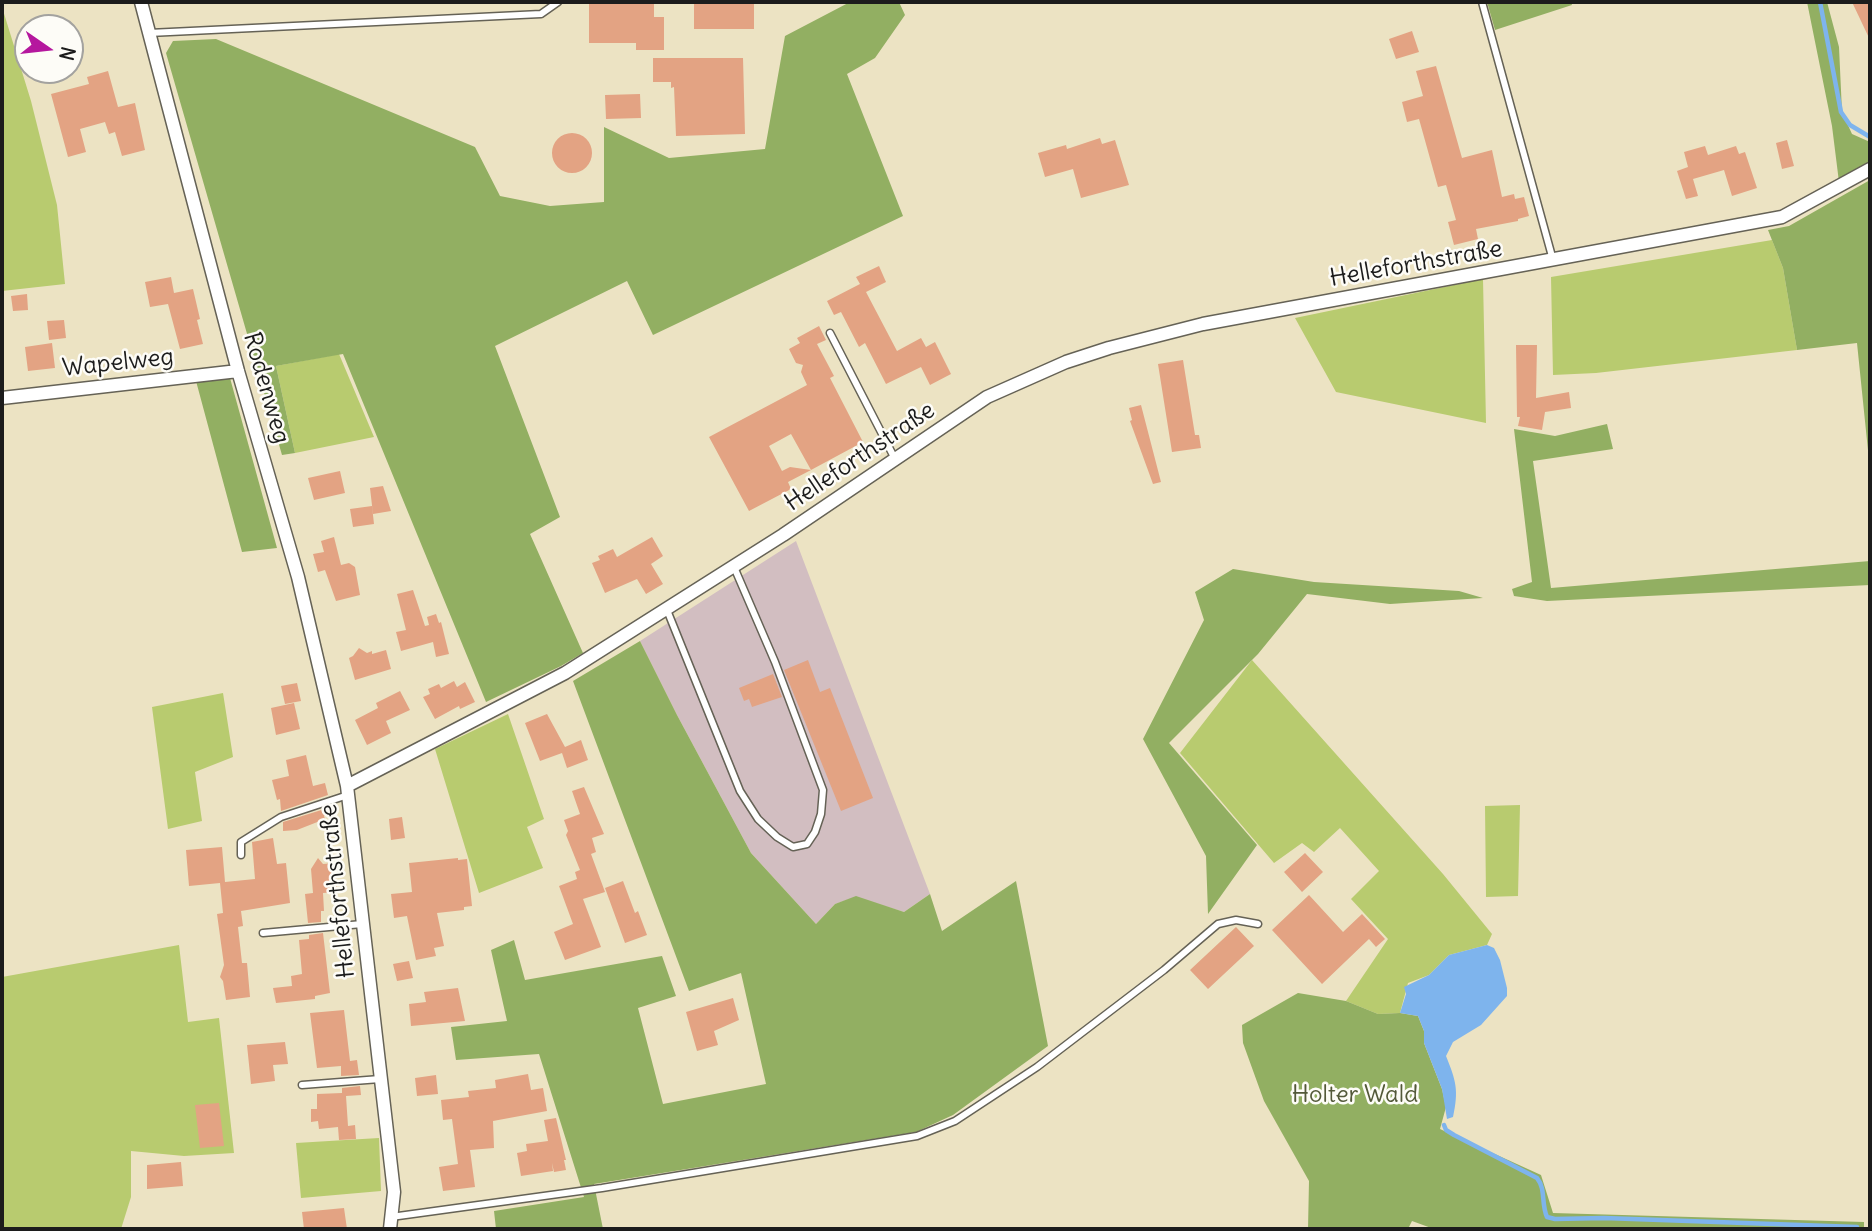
<!DOCTYPE html>
<meta charset="utf-8">
<style>
body{margin:0}
#map{position:relative;width:1872px;height:1231px;overflow:hidden;background:#ece3c3;font-family:Delius,sans-serif}
canvas{display:block}
.frame{position:absolute;inset:0;border:4px solid #1c1c1c;pointer-events:none}
.north{position:absolute;left:14px;top:14px;width:70px;height:70px;box-sizing:border-box;background:#fdfcf7;border:2px solid #a3a29f;border-radius:50%;rotate:104deg;font-size:19px;font-weight:700;line-height:28px;text-align:center;color:#1c1c1c}
.north::after{content:'';display:block;margin:auto;width:24px;height:32px;background:#b5179e;clip-path:polygon(50% 0,100% 100%,50% 72%,0 100%)}
</style>
<div id="map">
<canvas width="1872" height="1231"></canvas>
<div class="frame"></div>
<div class="north">N</div>
</div>
<script>
const c = document.querySelector('canvas').getContext('2d');
c.lineJoin = 'round';
function fill(path, color) {
  c.fillStyle = color;
  c.fill(path, 'evenodd');
}
function strokePath(path, color, width, dash) {
  c.strokeStyle = color;
  c.lineWidth = width;
  c.lineCap = dash ? 'butt' : 'round';
  c.setLineDash(dash || []);
  c.stroke(path);
}
function label(font, color, halo, rows, align = 'center') {
  c.font = font + ' Delius,sans-serif';
  c.lineWidth = 5;
  c.setLineDash([]);
  c.textBaseline = 'middle';
  c.strokeStyle = halo;
  c.fillStyle = color;
  for (const [text, x, y, turn = 0] of rows) {
    c.save();
    c.translate(x, y);
    c.rotate((+turn || 0) * Math.PI / 180);
    c.textAlign = isNaN(turn) ? turn : align;
    if (halo) c.strokeText(text, 0, 0);
    c.fillText(text, 0, 0);
    c.restore();
  }
}
const industrial = new Path2D(`
 M796 541 930 894 904 912 856 897 835 904 816 924 751 853 677 715 640 641Z`);
const green = new Path2D(`
 M2 7 31 101 57 205 65 284 2 291Z
 M1772 240 1783 268 1797 350 1596 373 1553 375 1551 277Z
 M1483 279 1486 423 1336 392 1295 318Z
 M339 354 374 437 295 453 276 366Z
 M1252 660 1443 874 1492 934 1487 945 1449 955 1429 975 1408 983 1400 1013 1378 1014 1346 1001 1388 939 1351 899 1379 871 1340 828 1314 852 1302 843 1274 863 1180 753Z
 M223 693 233 757 195 772 202 821 168 829 152 707Z
 M508 714 544 819 527 827 543 868 479 893 435 749Z
 M1520 805 1518 896 1486 897 1485 806Z
 M179 945 188 1022 219 1018 234 1153 184 1156 131 1151V1197L121 1229H2V977Z
 M379 1138 381 1191 301 1198 296 1143Z`);
const forest = new Path2D(`
 M850 2H899L905 15 875 58 847 74 903 216 653 335 627 281 495 346 560 517 530 534 583 653 561 666 486 702 343 354 276 366 295 453 282 455 166 53 173 41 216 39 475 147 500 196 550 206 604 202V127L669 158 765 149 785 36Z
 M1487 2H1571L1572 5 1495 30Z
 M1807 2H1827L1839 47 1842 112 1852 134 1870 142V163L1839 182 1832 126Z
 M1870 180V470L1857 343 1797 350 1783 268 1768 230 1789 226Z
 M230 378 277 548 242 552 196 381Z
 M1607 424 1613 449 1533 461 1551 588 1870 561V585L1547 601 1514 596 1512 589 1532 582 1514 429 1555 436Z
 M1233 569 1314 582 1459 591 1483 598 1390 604 1307 594 1258 654 1169 743 1257 845 1208 914 1206 856 1143 739 1204 620 1195 592Z
 M640 641 677 715 751 853 816 924 835 904 856 896 904 912 930 894 942 931 1016 881 1048 1046 953 1115 916 1132 594 1184 603 1229H496L494 1211 584 1197 539 1054 456 1060 451 1027 507 1021 491 950 514 940 525 980 662 956 676 996 638 1008 663 1104 766 1084 741 973 689 991 573 681Z
 M1298 993 1346 1001 1378 1014 1400 1013 1418 1016 1424 1031V1043L1442 1089 1446 1107 1440 1129 1541 1175 1553 1213 1864 1222V1229H1434L1412 1221 1408 1229H1308L1309 1181 1264 1101 1243 1043 1242 1025Z`);
const water = new Path2D(`
 M1487 945 1494 948 1500 960 1507 988V996L1481 1025 1453 1042 1446 1056C1456 1081 1459 1090 1453 1117L1447 1119 1442 1089 1424 1043V1031L1418 1016 1400 1013 1406 994 1404 987 1429 975 1449 955Z`);
const stream = new Path2D(`
 M1820 2 1841 112 1850 125 1870 137
 M1444 1125 1446 1130 1454 1135 1537 1178C1546 1189 1541 1204 1547 1217L1555 1219 1604 1218 1857 1227`);
const building = new Path2D(`
 M589 2H654V17H664V50H636V43H589Z
 M694 2H754V29H694Z
 M1852 2H1870V40Z
 M1412 31 1419 52 1396 59 1389 39Z
 M653 58H743L745 134 676 136 674 87 671 88V82H653Z
 M1436 66 1462 158 1492 150 1502 197 1514 194 1515 199 1524 197 1529 216 1518 219V221L1476 229 1478 239 1454 245 1448 222 1456 220 1446 185 1438 187 1419 119 1407 122 1402 102 1423 96 1416 71Z
 M108 71 118 107 135 103 145 150 122 156 115 132 109 134 105 122 80 129 86 152 68 157 51 94 89 84 87 77Z
 M640 94 641 118 606 119 605 95Z
 M552 153a20 20 0 1 1 40 0a20 20 0 1 1-40 0Z
 M1100 138 1102 144 1115 140 1129 185 1081 198 1073 169 1045 177 1038 153 1066 145 1067 149Z
 M1787 140 1794 166 1782 169 1776 143Z
 M1705 146 1708 155 1736 146 1739 154 1745 152 1757 188 1732 196 1724 170 1693 179 1698 196 1686 199 1677 171 1688 167 1684 152Z
 M879 266 886 282 866 292 897 351 921 338 926 347 935 342 951 374 930 385 921 367 886 384 865 343 859 347 841 312 834 315 827 301 860 284 856 277Z
 M171 277 174 293 193 289 200 319 197 320 203 344 180 349 168 304 150 307 145 282Z
 M27 294 28 310 13 311 11 296Z
 M64 320 66 338 49 340 47 321Z
 M819 326 826 340 817 344 834 376 830 378 863 442 811 470 791 434 769 446 782 471 790 467 811 470 788 482 791 489 749 511 709 437 807 385 801 372 803 365 796 363 789 349 800 343 797 338Z
 M52 343 55 368 28 371 25 347Z
 M1516 345H1537L1536 398 1569 392 1571 408 1545 412 1542 430 1518 426 1520 417H1517Z
 M1183 360 1195 435H1199L1201 448 1172 452 1158 364Z
 M1141 405 1161 482 1153 484 1130 421 1132 420 1129 408Z
 M340 471 345 493 314 500 308 478Z
 M383 486 391 511 373 514 370 488Z
 M372 506 374 524 353 527 350 509Z
 M334 537 341 565 349 563 355 567 360 595 336 601 325 570 318 572 313 554 324 552 321 541Z
 M652 537 663 556 651 564 663 584 646 594 637 579 605 593 592 563 600 560 598 556 613 549 617 557Z
 M413 590 425 626 429 625 427 617 436 614 439 623 441 622 449 654 436 657 433 642 401 651 396 632 406 630 397 594Z
 M359 648 367 653 372 651V654L386 650 391 669 355 680 349 658 353 656Z
 M808 660 820 692 830 688 873 798 841 811 784 670Z
 M773 674 782 697 752 707 749 699 744 701 739 688Z
 M454 681 457 687 465 682 475 702 460 709 459 706 435 719 423 697 430 694 428 689 439 684 441 688Z
 M297 683 301 701 285 704 281 686Z
 M400 691 410 710 386 721 391 733 367 745 355 720 378 708 376 703Z
 M294 703 300 729 276 735 271 708Z
 M547 714 565 747 581 740 588 760 567 768 562 753 540 761 525 723Z
 M306 755 313 786 325 783 328 795 281 811 280 799 277 800 272 780 289 776 286 760Z
 M584 787 604 834 592 838 596 852 591 854 605 892 583 899 601 947 565 960 554 932 573 924 559 886 577 879 575 872 580 870 566 835 568 831 564 820 580 814 572 791Z
 M331 807 332 813 324 816 325 819 297 830 283 831V822Z
 M402 817 405 838 391 840 389 819Z
 M273 838 277 864 286 863 290 903 241 911 243 926 238 927 242 963H247L250 997 226 1000 223 981 220 977 224 965 217 914 223 913 220 883 189 886 186 850 222 847 225 882 255 879 252 842Z
 M1305 853 1323 872 1302 892 1284 872Z
 M318 858 323 864 335 863 337 892 323 893 324 911H321V922L308 923 305 894 313 893 311 869Z
 M458 858V860L467 859 472 906 464 907V910L437 913 444 946 434 948 436 956 416 960 407 916 394 918 391 894 412 892 409 863Z
 M623 881 635 913 638 911 647 935 625 943 605 888Z
 M1309 895 1343 932 1362 914 1385 939 1376 947 1369 939 1322 984 1272 930Z
 M1236 927 1254 946 1208 989 1190 970Z
 M323 933 330 993 315 996V999L276 1003 273 988 292 986 291 976 302 974 299 940 309 939V935Z
 M409 961 413 978 397 981 393 964Z
 M458 988 465 1021 411 1026 409 1004 426 1002 424 992Z
 M733 998 739 1020 714 1031 718 1045 697 1051 686 1012Z
 M344 1010 350 1061 357 1060 359 1075 341 1076V1066L317 1068 310 1013Z
 M285 1042 288 1064 273 1065 275 1081 251 1084 247 1045Z
 M528 1074 531 1090 543 1088 547 1111 493 1121 494 1148 470 1150 475 1187 443 1191 439 1167 458 1164 452 1119 443 1120 441 1100 469 1097 468 1091 496 1088 495 1080Z
 M436 1075 438 1094 417 1096 415 1078Z
 M360 1086 361 1095 346 1096 348 1126 355 1125 356 1139 339 1140 338 1127 319 1129 318 1121 311 1122V1109H317V1094L342 1093V1088Z
 M219 1103 224 1146 200 1148 195 1105Z
 M556 1118 566 1160H564L566 1170 554 1172 552 1163 553 1171 521 1176 517 1153 527 1151 526 1144 548 1141 544 1120Z
 M181 1162 183 1186 147 1189V1165Z
 M344 1208 347 1229H304L302 1212Z`);
const service = new Path2D(`
 M1482 2 1553 260
 M149 33 541 14 558 2
 M830 333 895 459
 M667 610 740 791 758 819 777 837 793 847 807 844 815 832 821 814 823 790 775 662 734 567
 M241 855V842L281 817 348 795
 M263 933 362 924
 M302 1085 380 1079
 M391 1217 602 1188 917 1136 955 1121 1037 1067 1164 970 1218 924 1236 920 1258 924`);
const minor = new Path2D(`
 M141 2 238 371 298 577 347 786 394 1192 390 1229
 M2 398 238 371
 M347 786 565 673 783 535 987 397 1066 362 1109 348 1203 324 1782 217 1870 169`);
const streetNames = [
 ["Helleforthstraße",1416,264,-10],
 ["Wapelweg",118,363,-6],
 ["Rodenweg",266,388,74],
 ["Helleforthstraße",860,457,-34],
 ["Helleforthstraße",338,891,-96]
];
const parkNames = [
 ["Holter Wald",1355,1095]
];
fill(industrial, '#d2bec1');
fill(green, '#b8cb6f');
fill(forest, '#92af62');
fill(water, '#7eb4ed');
strokePath(stream, '#7eb4ed', 4.5);
fill(building, '#e3a383');
strokePath(service, '#656256', 9);
strokePath(minor, '#656256', 15);
strokePath(service, '#fff', 6);
strokePath(minor, '#fff', 12);
label('24px', '#1c1c1c', '#fdfcf7', streetNames);
label('24px', '#535939', '#fdfcf7', parkNames);
</script>
